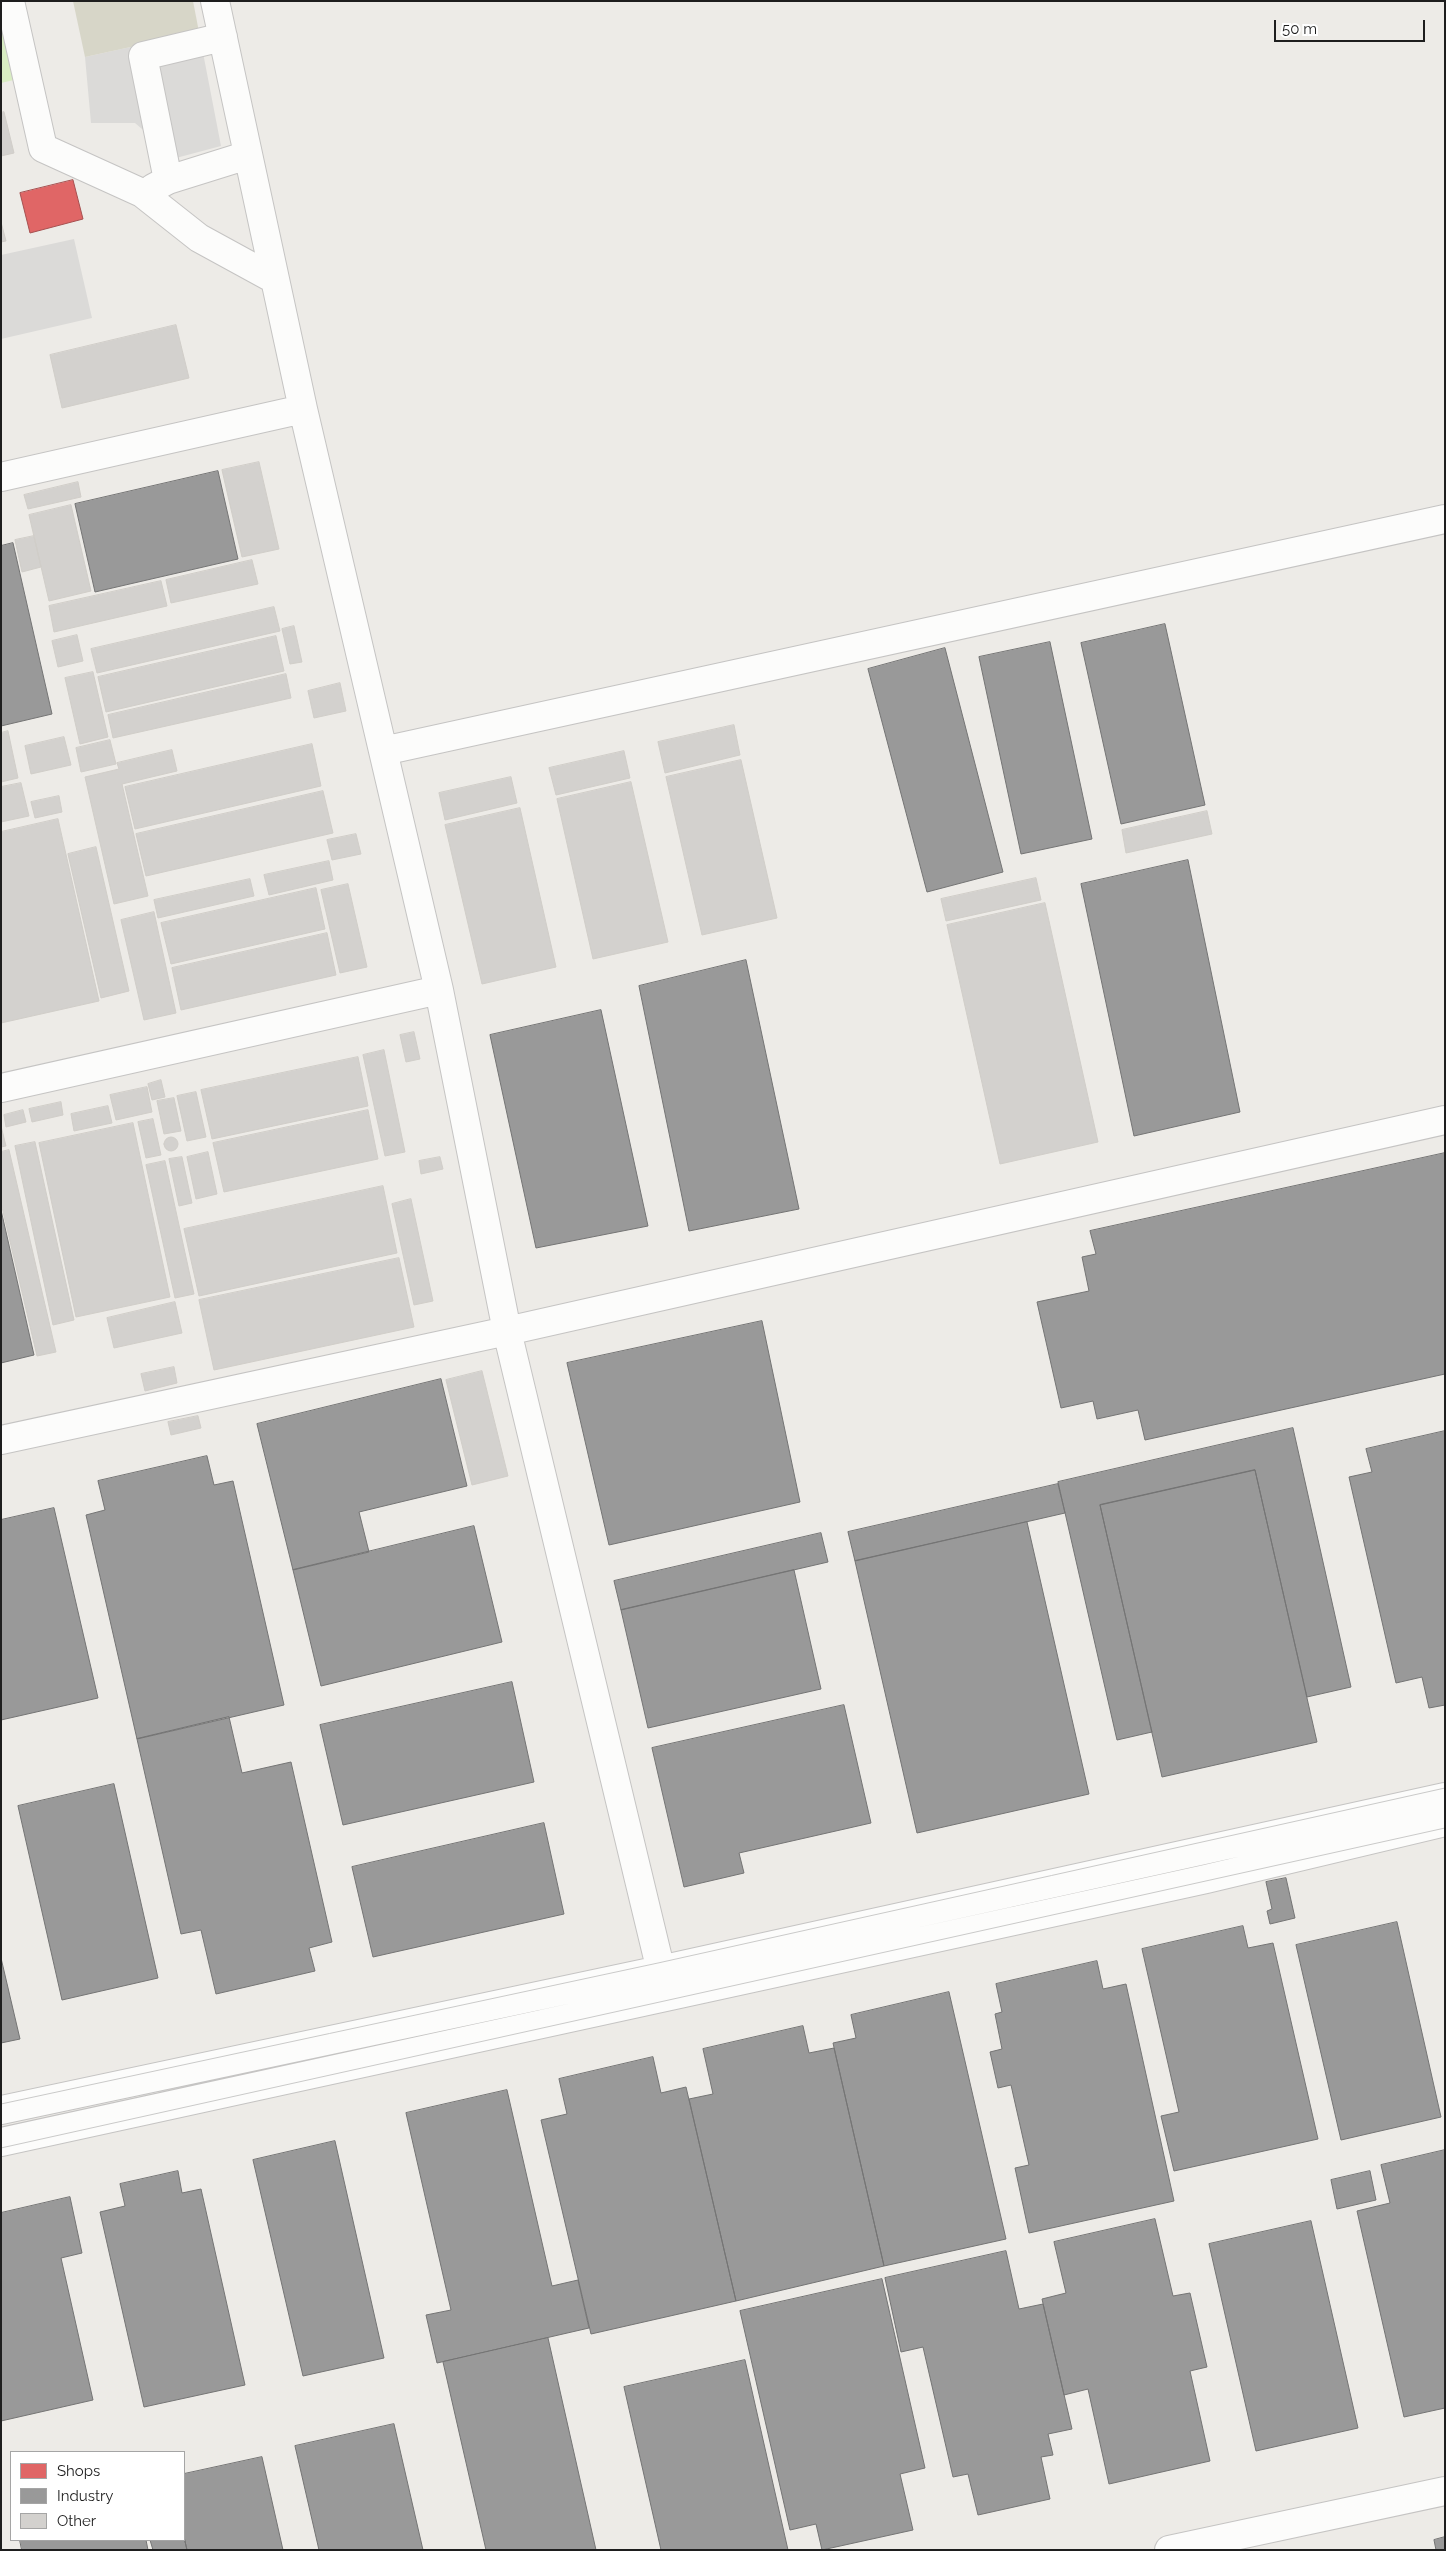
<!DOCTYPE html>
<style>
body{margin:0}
#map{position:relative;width:1446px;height:2551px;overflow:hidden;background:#edebe7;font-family:Raleway,sans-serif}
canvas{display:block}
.frame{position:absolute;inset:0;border:2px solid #1e1e1e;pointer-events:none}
.legend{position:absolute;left:10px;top:2451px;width:175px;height:90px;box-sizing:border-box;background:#fff;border:1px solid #a5a5a5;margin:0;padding:6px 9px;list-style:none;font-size:15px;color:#1e1e1e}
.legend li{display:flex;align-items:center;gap:10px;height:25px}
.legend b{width:25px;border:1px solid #a5a5a5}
.scale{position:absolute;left:1274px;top:20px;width:151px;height:22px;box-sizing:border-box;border:2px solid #1e1e1e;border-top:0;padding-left:6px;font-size:15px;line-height:18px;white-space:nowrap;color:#1e1e1e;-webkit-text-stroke:4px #fff;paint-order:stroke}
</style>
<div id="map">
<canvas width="1446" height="2551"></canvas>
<div class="frame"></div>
<ul class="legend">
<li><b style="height:14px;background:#e06666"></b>Shops</li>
<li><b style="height:14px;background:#999"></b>Industry</li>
<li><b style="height:14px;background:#d3d1ce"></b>Other</li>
</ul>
<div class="scale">50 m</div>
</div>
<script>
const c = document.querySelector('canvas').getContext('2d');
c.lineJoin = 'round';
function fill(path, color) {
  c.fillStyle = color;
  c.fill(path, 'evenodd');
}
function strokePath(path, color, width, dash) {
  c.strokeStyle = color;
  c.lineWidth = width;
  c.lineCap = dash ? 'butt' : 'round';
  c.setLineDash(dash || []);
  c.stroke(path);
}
const religious = new Path2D(`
 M199 32 221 146 176 158 135 123H91L85 57Z
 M74 239 92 318 1 339V255Z`);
const construction = new Path2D(`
 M73 1H193L199 32 85 57Z`);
const grass = new Path2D(`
 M1 6 18 79 1 83Z`);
const shops = new Path2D(`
 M73 180 83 219 30 233 20 193Z`);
const industry = new Path2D(`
 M218 471 238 559 95 592 75 504Z
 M13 543 52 714 1 726V546Z
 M1165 624 1205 805 1121 824 1081 643Z
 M1050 642 1092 839 1021 854 979 657Z
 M945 648 1003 872 927 892 868 669Z
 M1188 860 1240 1112 1134 1136 1081 884Z
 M746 960 799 1209 689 1231 639 986Z
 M601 1010 648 1226 536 1248 490 1035Z
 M1445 1153V1374L1145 1440 1138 1410 1097 1419 1093 1401 1061 1408 1037 1302 1089 1291 1082 1257 1096 1254 1090 1231Z
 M1 1210 34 1355 1 1363Z
 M762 1321 800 1502 609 1545 567 1363Z
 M441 1379 467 1486 359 1512 369 1552 293 1570 257 1424Z
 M1293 1428 1351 1687 1307 1697 1255 1470 1100 1505 1152 1732 1117 1740 1058 1482Z
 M1445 1431V1705L1429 1708 1422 1677 1396 1683 1349 1477 1372 1472 1366 1449Z
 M207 1456 214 1485 233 1481 284 1705 137 1739 86 1515 105 1510 98 1481Z
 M1255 1470 1317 1742 1162 1777 1100 1505Z
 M1058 1484 1065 1513 855 1561 848 1532Z
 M54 1508 98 1698 1 1720V1520Z
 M1027 1522 1089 1794 917 1833 855 1561Z
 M474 1526 502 1642 321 1686 293 1570Z
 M821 1533 828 1562 621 1610 614 1581Z
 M794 1570 821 1689 648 1728 621 1610Z
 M512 1682 534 1782 343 1825 320 1725Z
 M844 1705 871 1823 739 1853 744 1873 684 1887 652 1748Z
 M229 1717 242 1773 291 1762 332 1942 309 1948 315 1971 216 1994 201 1930 181 1934 137 1739Z
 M114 1784 158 1978 62 2000 18 1806Z
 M544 1823 564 1914 373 1957 352 1867Z
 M1286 1878 1295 1918 1270 1924 1267 1911 1272 1909 1266 1882Z
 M1397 1922 1441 2117 1341 2140 1296 1945Z
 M1243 1926 1248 1948 1273 1943 1318 2139 1174 2171 1161 2116 1179 2112 1142 1949Z
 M1 1958 20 2039 1 2043Z
 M1097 1961 1103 1989 1126 1984 1174 2201 1029 2233 1015 2168 1029 2165 1011 2085 998 2088 990 2052 1002 2049 995 2014 1002 2012 996 1984Z
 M949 1992 1006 2239 884 2266 833 2043 856 2038 851 2015Z
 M803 2026 809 2053 834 2048 884 2266 736 2301 689 2099 713 2094 703 2049Z
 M653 2057 661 2093 686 2087 736 2301 591 2334 541 2120 567 2114 559 2079Z
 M507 2090 552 2286 578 2280 589 2328 437 2363 426 2315 451 2310 406 2113Z
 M335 2141 384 2358 303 2376 253 2160Z
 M1445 2150V2408L1404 2417 1357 2211 1390 2203 1381 2165Z
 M178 2171 182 2193 201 2189 245 2385 144 2407 100 2212 125 2206 120 2184Z
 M1370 2171 1376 2200 1337 2209 1331 2180Z
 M70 2197 82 2253 61 2258 93 2400 1 2421V2213Z
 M1155 2219 1173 2296 1190 2293 1207 2367 1190 2371 1210 2461 1109 2484 1088 2389 1064 2395 1042 2299 1066 2293 1054 2242Z
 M1311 2221 1358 2428 1256 2451 1209 2244Z
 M1006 2251 1019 2309 1043 2304 1072 2429 1048 2434 1053 2455 1041 2457 1050 2499 978 2515 968 2474 953 2477 923 2347 901 2352 885 2278Z
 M882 2279 925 2468 900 2474 913 2530 822 2550 816 2524 790 2530 740 2311Z
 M548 2338 596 2550H486L443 2362Z
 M745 2360 788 2550H661L624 2387Z
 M394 2424 423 2550H319L295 2446Z
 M262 2457 283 2550H187L184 2537V2474Z
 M184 2537 187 2550H153L150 2540H184Z
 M1445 2537V2550H1436L1434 2540Z
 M20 2540H146L148 2550H22Z`);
const building = new Path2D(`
 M4 112 14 153 1 156V113Z
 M1 222 6 241 1 242Z
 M176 325 189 378 62 408 50 355Z
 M259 462 279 549 242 557 222 470Z
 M78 482 81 497 28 509 24 495Z
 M71 505 91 591 49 601 29 515Z
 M34 536 41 567 22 572 15 540Z
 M252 560 258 584 171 603 166 580Z
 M161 581 167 606 54 632 49 606Z
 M274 607 280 631 97 673 91 649Z
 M294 626 302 662 290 664 282 629Z
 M77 635 83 661 58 667 52 641Z
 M276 636 284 671 106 712 98 677Z
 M93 672 108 737 80 744 65 678Z
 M286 674 291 698 113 738 108 715Z
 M340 683 346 711 314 718 308 691Z
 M734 725 740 755 665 773 658 742Z
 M8 731 18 778 1 782V733Z
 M64 737 71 765 31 774 25 746Z
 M110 740 116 764 81 772 76 748Z
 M312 744 321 786 135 829 125 787Z
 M172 750 177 771 122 784 148 896 114 904 85 777 119 769 117 763Z
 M624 751 630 778 556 795 549 768Z
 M741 760 777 918 702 935 666 777Z
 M511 777 517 803 445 820 439 793Z
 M631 782 668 942 593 959 557 799Z
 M21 783 29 816 1 822V787Z
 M323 791 333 833 146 876 136 834Z
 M59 796 62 812 35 818 31 802Z
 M520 808 556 967 482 984 445 825Z
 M1207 811 1212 834 1126 853 1122 830Z
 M58 819 99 1001 1 1023V832Z
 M356 834 361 854 332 860 327 840Z
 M96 847 129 991 101 998 68 854Z
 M329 861 333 880 269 895 264 875Z
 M1036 878 1041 900 946 921 941 899Z
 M250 879 254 896 158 918 154 900Z
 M348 884 367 967 340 973 321 890Z
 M316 888 325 929 171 964 161 923Z
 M1045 903 1098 1142 1000 1164 947 925Z
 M154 912 176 1013 144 1020 121 920Z
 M327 933 336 975 181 1010 172 968Z
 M414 1032 420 1059 406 1062 400 1035Z
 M384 1050 405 1152 385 1156 363 1055Z
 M358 1057 368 1106 212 1139 201 1090Z
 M161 1080 165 1097 152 1100 148 1084Z
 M147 1087 152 1112 116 1120 110 1095Z
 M196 1092 206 1137 187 1141 177 1096Z
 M174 1098 181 1131 164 1134 157 1101Z
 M61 1102 63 1115 32 1122 29 1109Z
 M108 1106 112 1123 74 1131 71 1114Z
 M23 1110 26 1122 6 1127 4 1115Z
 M368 1110 378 1159 224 1192 213 1143Z
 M153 1119 161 1155 146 1158 138 1122Z
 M133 1123 170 1297 76 1317 39 1143Z
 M1 1126 6 1146 1 1147Z
 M164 1144a7 7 0 1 1 14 0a7 7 0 1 1-14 0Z
 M35 1142 74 1320 53 1325 15 1146Z
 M9 1150 56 1352 37 1356 1 1203V1152Z
 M208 1152 217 1194 196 1199 187 1157Z
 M182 1157 192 1203 179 1206 169 1159Z
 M440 1157 443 1169 421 1174 419 1161Z
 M165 1161 194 1294 175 1298 146 1165Z
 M383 1186 397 1253 199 1296 184 1229Z
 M411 1199 433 1301 414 1305 392 1204Z
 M399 1258 414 1327 214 1370 199 1300Z
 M175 1302 182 1333 114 1348 107 1318Z
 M174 1367 177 1383 145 1391 141 1374Z
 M482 1371 508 1476 472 1485 446 1380Z
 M198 1416 201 1428 171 1435 168 1422Z`);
const minor = new Path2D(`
 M10 1 43 148 142 193 199 238 274 279
 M215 1 303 409 439 990 507 1331 667 1996
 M168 180 143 56 223 37
 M153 188 168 180 248 155
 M1 477 303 409
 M383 751 1445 519
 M1 1088 439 990
 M1 1440 507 1331 1445 1120
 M1 2110 660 1970 1445 1797
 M1 2142 1206 1879 1445 1822
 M1169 2550 1445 2491`);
const tram = new Path2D(`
 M1 2104 658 1963 1445 1788
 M1 2148 1445 1828`);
fill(religious, '#dbdad8');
fill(construction, '#d7d6c8');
fill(grass, '#d9edc3');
fill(shops, '#e06666');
strokePath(shops, '#a65050', 1);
fill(industry, '#999');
strokePath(industry, '#747474', 1);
fill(building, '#d3d1ce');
strokePath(building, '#d0cdc8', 1);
strokePath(minor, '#c5c4c3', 30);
strokePath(minor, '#fcfcfb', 28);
strokePath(tram, '#cacac9', 1);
</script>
